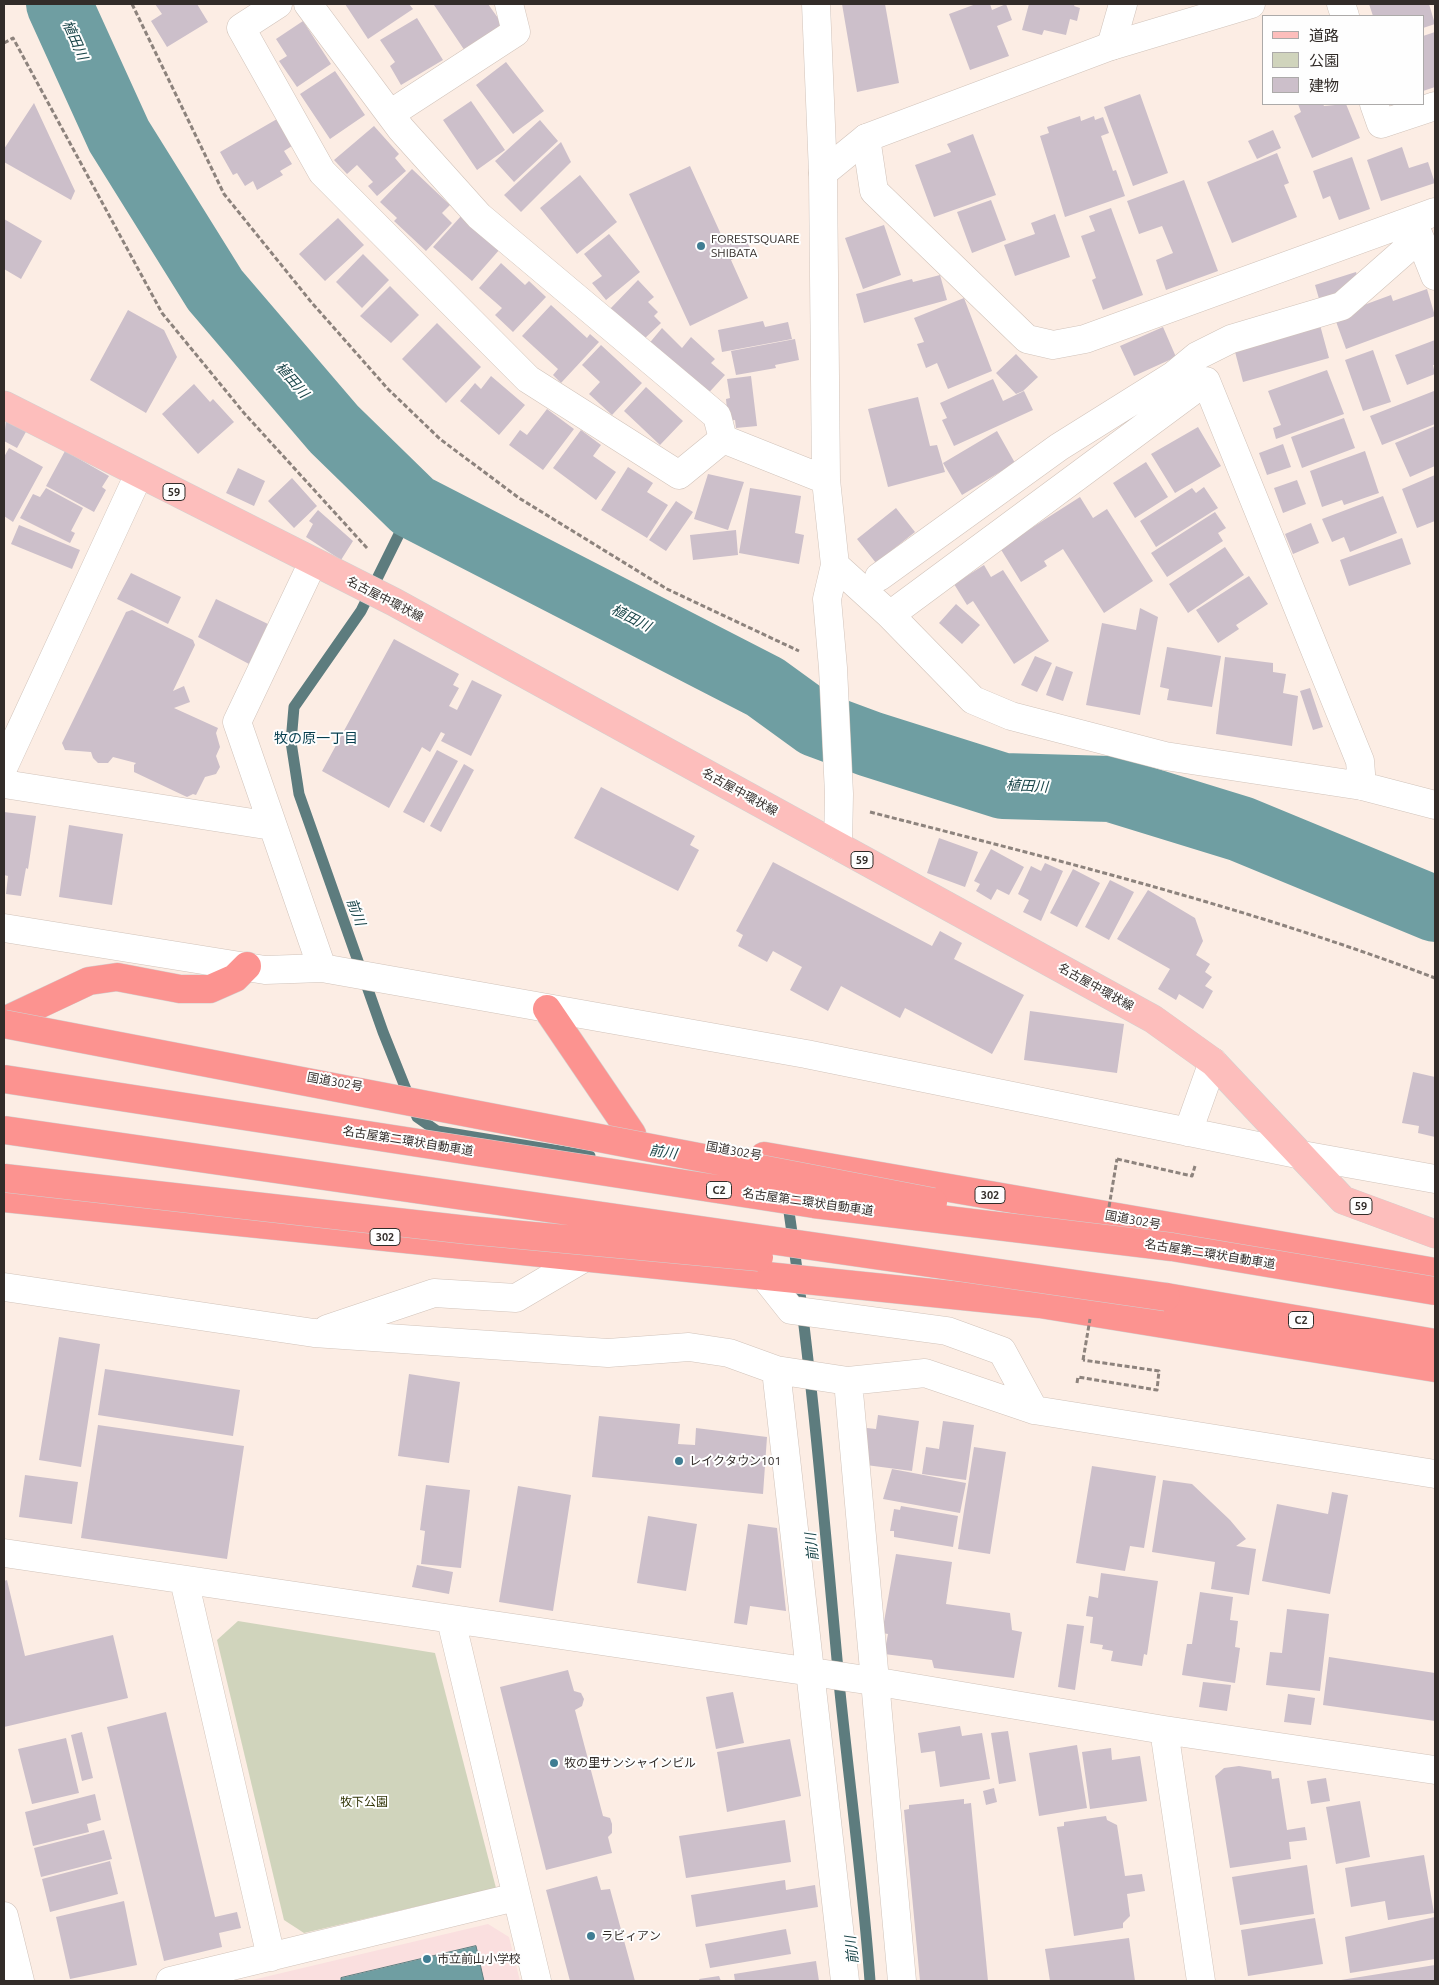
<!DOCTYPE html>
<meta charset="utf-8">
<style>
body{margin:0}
#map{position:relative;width:1439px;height:1985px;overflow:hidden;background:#fcede4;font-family:Ubuntu,"Noto Sans JP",sans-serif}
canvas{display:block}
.frame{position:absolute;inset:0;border:5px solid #322c29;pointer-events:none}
.legend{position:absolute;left:1262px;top:15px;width:162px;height:90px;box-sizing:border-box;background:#fefefe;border:1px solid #acaaa9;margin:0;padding:6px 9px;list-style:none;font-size:15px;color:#322c29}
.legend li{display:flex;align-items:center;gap:10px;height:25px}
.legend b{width:25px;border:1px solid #acaaa9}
</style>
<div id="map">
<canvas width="1439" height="1985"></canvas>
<div class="frame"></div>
<ul class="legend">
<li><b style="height:6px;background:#fdbebc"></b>道路</li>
<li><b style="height:14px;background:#d0d4bc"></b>公園</li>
<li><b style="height:14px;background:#ccbfca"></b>建物</li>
</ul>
</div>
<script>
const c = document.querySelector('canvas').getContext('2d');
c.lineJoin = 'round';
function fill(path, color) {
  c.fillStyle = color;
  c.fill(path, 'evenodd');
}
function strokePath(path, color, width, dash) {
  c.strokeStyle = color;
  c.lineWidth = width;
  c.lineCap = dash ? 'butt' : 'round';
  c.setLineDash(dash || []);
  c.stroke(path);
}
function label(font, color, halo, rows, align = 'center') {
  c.font = font + ' Ubuntu,"Noto Sans JP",sans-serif';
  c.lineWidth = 4;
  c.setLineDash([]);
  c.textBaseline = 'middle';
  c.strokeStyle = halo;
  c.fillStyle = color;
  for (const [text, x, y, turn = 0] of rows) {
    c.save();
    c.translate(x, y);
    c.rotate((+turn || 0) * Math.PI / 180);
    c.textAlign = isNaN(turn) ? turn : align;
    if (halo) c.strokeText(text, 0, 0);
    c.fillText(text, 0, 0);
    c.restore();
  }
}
const education = new Path2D(`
 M488 1924 509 1937 520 1981H248Z`);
const green = new Path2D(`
 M238 1621 435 1653 496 1888 304 1933 284 1920 217 1640Z`);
const water = new Path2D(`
 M476 1946 484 1981H341V1978Z`);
const stream = new Path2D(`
 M413 506 361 611 294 707 291 742 299 794 383 1032 417 1117 437 1131 590 1156
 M784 1201 788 1205C812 1367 825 1530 840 1692 850 1789 863 1885 870 1981`);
const river = new Path2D(`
 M59 4 119 136 215 290 334 429 413 506 765 687 816 724 870 744 1003 786 1111 789 1241 829 1435 909`);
const building = new Path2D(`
 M155 4H197L208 22 167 47 151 21 162 14Z
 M345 4H409L413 9 368 39Z
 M437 4H488L503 25 465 51 434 5Z
 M842 4H885L899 83 857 92Z
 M976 4H990L992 10 1006 4 1012 20 997 26 1009 56 970 70 949 14Z
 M1029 4H1075L1074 6 1080 8 1077 21 1070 19 1066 35 1044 30 1042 35 1022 30Z
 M1369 4H1429L1435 24 1423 28V16H1373Z
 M417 18 443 60 401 85 390 66 395 62 380 40Z
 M303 21 331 64 297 87 279 61 287 56 276 39Z
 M1435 32V87L1423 91V36Z
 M506 62 544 111 513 134 476 85Z
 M335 71 365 115 330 139 300 94Z
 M1140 94 1168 173 1133 186 1104 107Z
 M471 101 505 150 477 170 443 120Z
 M34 103 75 191 71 200 4 162V149Z
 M1298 104H1323L1324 106 1346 104 1360 138 1312 158 1294 116 1301 112Z
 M1080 116 1081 121 1094 116 1095 120 1103 117 1109 133 1101 136 1113 171 1116 170 1125 196 1065 217 1040 136 1049 133 1047 127Z
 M277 119 292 146 284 151 292 164 280 171 283 175 257 190 253 181 245 186 237 173 233 175 220 152Z
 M540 120 558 141 514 182 495 161Z
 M374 126 399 154 395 158 406 171 377 196 368 186 373 182 357 165 347 174 334 160Z
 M1273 130 1281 148 1257 159 1248 141Z
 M973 134 996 195 934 217 915 165 951 152 947 144Z
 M561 142 571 162 521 212 504 195Z
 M1402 147 1409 168 1428 162 1435 183 1381 201 1367 160Z
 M1277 153 1289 183 1284 185 1297 217 1232 243 1207 182Z
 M1352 157 1370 209 1339 220 1330 196 1323 199 1313 171Z
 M690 166 724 241 743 233 751 250 731 260 748 298 690 326 629 194Z
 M412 169 450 205 442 213 452 223 426 251 394 221 397 218 380 202Z
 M580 175 617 222 577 254 540 208Z
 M1184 180 1218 271 1166 290 1156 260 1173 253 1162 226 1139 234 1127 201Z
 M991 200 1006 240 972 253 957 212Z
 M1111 208 1143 295 1103 310 1092 280 1096 278 1081 236 1095 231 1089 216Z
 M1055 214 1070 257 1015 276 1004 245 1035 234 1031 223Z
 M462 215 500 249 472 281 433 247Z
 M338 218 364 245 325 281 299 254Z
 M4 219 42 241 21 279 4 269Z
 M884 225 901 275 863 289 845 238Z
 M609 234 640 272 606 300 592 283 602 276 584 254Z
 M363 254 389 280 362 308 336 282Z
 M501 263 525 285 529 281 546 297 513 332 495 315 502 308 479 288Z
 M1356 272 1361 288 1322 309 1315 285Z
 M940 275 947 300 864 323 856 294 912 279 913 282Z
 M638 280 654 297 648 302 658 312 654 316 661 323 642 341 610 309Z
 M390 286 419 315 391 343 360 316Z
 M1427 289 1435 316 1346 349 1334 316 1391 295 1393 301Z
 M964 298 992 371 948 389 937 363 926 368 917 344 924 342 914 318Z
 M551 305 587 338 590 334 599 342 561 383 553 375 558 369 522 336Z
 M128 310 164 330 177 357 146 413 90 380Z
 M763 321 765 327 788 322 792 339 722 352 718 330Z
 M437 323 481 367 446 403 402 359Z
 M1320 325 1329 358 1243 382 1234 348Z
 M1163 327 1176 357 1134 376 1120 346Z
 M662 328 682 348 691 337 715 359 711 363 725 375 704 398 647 346Z
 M795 339 799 360 775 365 776 368 736 375 731 351Z
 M1435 340V365H1433L1435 374 1407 385 1395 355Z
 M601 345 642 383 612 415 589 394 600 382 582 365Z
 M1373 350 1391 402 1363 411 1345 360Z
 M1016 354 1038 377 1023 391 1016 394 996 373Z
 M1327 370 1344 414 1276 439 1273 428 1281 425 1268 391Z
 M491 376 525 405 499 435 460 401 475 383 481 389Z
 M751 376 757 426 736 428 735 420 728 421 726 399 730 398 727 379Z
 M993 379 1003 401 1024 391 1033 410 954 446 942 420 947 418 940 403Z
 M194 384 210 402 213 399 234 422 198 454 162 414Z
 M646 387 683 421 660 445 624 411Z
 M1434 391 1435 424 1382 445 1370 416Z
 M918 397 930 446 937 445 945 472 888 487 868 409Z
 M547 409 574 429 543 470 509 445 520 430 527 435Z
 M1344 418 1355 448 1302 468 1291 437Z
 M6 419 27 430 17 448 4 441Z
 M1435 426V466L1410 477 1395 443Z
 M1198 427 1221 466 1175 493 1151 454Z
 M581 430 601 445 593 456 616 472 596 500 553 468Z
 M997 431 1015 463 962 495 943 463Z
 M1283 444 1291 467 1267 475 1259 453Z
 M9 448 43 467 13 522 4 516V457Z
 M65 451 109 476 102 487 106 490 94 512 46 486Z
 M1365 451 1379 493 1344 505 1342 500 1322 507 1310 471Z
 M1146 462 1168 497 1135 518 1113 483Z
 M628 467 653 483 647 492 668 505 647 538 601 510Z
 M238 468 265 481 254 506 226 493Z
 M708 474 744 482 728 530 694 519Z
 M1435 475V521L1417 528 1402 489Z
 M292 478 317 506 294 528 268 501Z
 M1297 480 1306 504 1283 513 1274 488Z
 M1204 487 1218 508 1156 547 1140 521 1192 488 1196 493Z
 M46 488 83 508 71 531 75 533 70 543 20 518 33 494 40 497Z
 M750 488 801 496 795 533 804 535 799 564 739 553Z
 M1383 496 1397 533 1350 552 1344 537 1332 542 1322 519Z
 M1080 497 1093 518 1107 509 1153 581 1104 613 1063 549 1044 561 1047 566 1021 582 1000 548Z
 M676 501 693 512 666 551 649 540Z
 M896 508 915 532 876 563 857 539Z
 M318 510 353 541 341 560 306 537 313 524 309 521Z
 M1215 512 1226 528 1218 533 1223 541 1167 577 1151 553Z
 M1311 523 1319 543 1293 554 1285 534Z
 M19 525 80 550 72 569 11 544Z
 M736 530 738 555 693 560 690 535Z
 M1402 538 1411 564 1349 586 1340 560Z
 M1225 547 1244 575 1188 613 1169 584Z
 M984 565 991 577 1003 570 1049 641 1014 664 973 601 967 605 954 584Z
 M131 573 181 597 168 624 117 599Z
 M1249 576 1268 604 1236 625 1239 629 1218 643 1196 610Z
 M216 599 268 624 249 664 198 637Z
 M956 604 980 625 962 644 939 623Z
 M1140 608 1158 617 1140 715 1086 705 1102 623 1136 630Z
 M132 610 193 640 195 645 173 691 184 686 190 702 174 708 218 728 216 733 220 747 216 756 220 767 216 774 205 777 196 795 193 794 187 797 134 772V765L136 763 113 757 108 763H98L93 758 91 752 65 750 62 743 126 612Z
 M394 639 459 674 453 685 459 688 449 706 457 710 472 680 502 695 471 756 441 741 445 734 441 732 430 752 422 747 389 808 322 771Z
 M1167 647 1221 656 1212 707 1167 700 1169 689 1160 687Z
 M1035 656 1052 663 1037 692 1021 685Z
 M1225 657 1273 663V672L1286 674 1283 693 1298 696 1292 746 1216 734Z
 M1056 666 1073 672 1063 701 1046 695Z
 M1310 688 1323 727 1313 730 1300 691Z
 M437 750 458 761 424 823 403 812Z
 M464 764 474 770 441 832 430 826Z
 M601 787 695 836 690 845 699 850 678 891 574 838Z
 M4 812 36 816 28 869 26 868 21 896 6 894 8 876 4 875Z
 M69 825 123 834 112 905 59 897Z
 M939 838 978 852 965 887 927 873Z
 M991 849 1024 867 1009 895 997 889 991 900 976 891 980 884 974 881Z
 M773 862 932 946 940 931 962 943 954 959 1024 995 992 1054 905 1008 900 1018 841 986 828 1011 790 990 802 967 773 951 767 962 738 946 743 935 736 931Z
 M1045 863 1063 871 1041 921 1023 912 1029 900 1018 894 1031 866 1041 871Z
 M1073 869 1100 883 1077 927 1050 913Z
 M1110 880 1134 892 1109 940 1085 927Z
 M1148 890 1195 918 1203 941 1196 955 1210 964 1205 972 1212 977 1205 986 1213 991 1203 1009 1179 994 1176 1000 1158 989 1170 969 1117 939Z
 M1030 1011 1124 1024 1117 1073 1024 1060Z
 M1413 1072 1435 1077V1137L1418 1133 1419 1126 1402 1123Z
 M59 1337 100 1344 81 1467 39 1460Z
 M105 1369 240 1390 233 1436 98 1415Z
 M409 1374 460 1382 449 1463 398 1456Z
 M878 1415 919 1421 912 1471 866 1465 868 1447H864L867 1428 876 1429Z
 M599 1416 680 1424 678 1444 695 1445 696 1428 767 1437 763 1494 592 1477Z
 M943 1421 974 1425 966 1480 922 1474 926 1447 939 1449Z
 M98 1425 244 1446 227 1559 81 1538Z
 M974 1447 1006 1452 990 1554 958 1549Z
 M1092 1466 1156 1476 1144 1548 1130 1546 1125 1571 1076 1563Z
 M892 1469 966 1483 960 1513 883 1499Z
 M25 1475 78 1482 72 1524 19 1517Z
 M1163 1480 1192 1484 1230 1520 1246 1539 1236 1546 1256 1549 1249 1595 1211 1589 1215 1562 1152 1552Z
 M426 1485 470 1490 461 1568 421 1564 425 1531 420 1530Z
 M518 1486 571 1495 553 1611 499 1602Z
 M1332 1492 1348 1495 1330 1594 1262 1581 1277 1504 1328 1514Z
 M901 1506 958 1516 953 1547 894 1537V1531H890L894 1509 900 1510Z
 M648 1516 697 1524 686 1591 637 1583Z
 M748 1524 777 1528 786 1611 750 1606 747 1625 734 1623Z
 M896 1554 952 1562 946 1604 1010 1613 1012 1630 1022 1632 1014 1678 934 1668 932 1660 884 1654 888 1634 882 1633Z
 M417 1565 453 1572 449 1594 412 1587Z
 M1101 1573 1158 1581 1147 1655 1144 1654 1142 1666 1111 1661 1113 1651 1102 1649 1103 1645 1090 1643 1093 1617 1086 1616 1089 1596 1098 1598Z
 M7 1580 25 1656 113 1635 128 1698 4 1727V1581Z
 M1200 1592 1233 1597 1230 1620 1238 1621 1235 1647 1240 1648 1235 1683 1182 1675 1187 1644H1192Z
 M1287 1609 1329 1614 1320 1691 1266 1685 1270 1652 1282 1653Z
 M1067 1624 1084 1626 1075 1690 1058 1687Z
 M1329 1657 1435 1673V1721L1323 1705Z
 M568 1670 574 1691 581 1693 584 1699 582 1706 575 1710 603 1816 610 1818 612 1824V1833L608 1837 612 1853 546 1870 500 1687Z
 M1203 1682 1231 1685 1227 1711 1199 1707Z
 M733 1692 744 1743 716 1749 706 1697Z
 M1288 1694 1315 1698 1311 1725 1284 1722Z
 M166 1712 215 1917 237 1912 241 1928 219 1933 222 1947 164 1961 107 1727Z
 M960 1726 962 1736 982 1733 990 1779 940 1787 935 1751 921 1753 918 1733Z
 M1008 1731 1016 1781 999 1784 991 1733Z
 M82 1732 93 1778 82 1781 71 1735Z
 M66 1738 79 1793 32 1804 18 1749Z
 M790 1739 801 1796 727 1812 717 1752Z
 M1077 1745 1087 1808 1039 1816 1029 1753Z
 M1111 1748 1112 1760 1140 1756 1147 1801 1090 1809 1082 1752Z
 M1239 1766 1271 1771 1272 1779 1279 1778 1287 1830 1305 1827 1307 1840 1289 1842 1291 1859 1230 1868 1215 1776 1224 1768Z
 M1326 1778 1330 1801 1311 1804 1307 1781Z
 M994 1788 997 1802 986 1805 983 1791Z
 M95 1794 101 1820 87 1824 89 1832 33 1846 25 1812Z
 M964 1799V1804L971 1803 988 1981H920L904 1810 909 1809V1805Z
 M1360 1801 1370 1857 1336 1864 1326 1807Z
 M1106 1816 1107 1820 1117 1825 1125 1876 1142 1874 1145 1891 1127 1894 1130 1916 1123 1923V1928L1074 1936 1057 1827 1064 1826V1822Z
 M785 1820 791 1862 686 1878 679 1836Z
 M104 1830 112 1859 41 1877 34 1848Z
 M1424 1855 1434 1913 1388 1920 1385 1901 1351 1907 1345 1868Z
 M110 1861 118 1894 50 1912 42 1879Z
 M1307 1865 1314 1914 1240 1925 1232 1877Z
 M597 1876 601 1890 610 1889 635 1981H570L546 1890Z
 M785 1880 786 1890 815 1885 818 1907 696 1927 691 1895Z
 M124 1901 137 1965 70 1979 56 1917Z
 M1435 1917V1959L1350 1973 1345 1937Z
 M1315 1918 1323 1964 1248 1976 1241 1930Z
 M786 1929 791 1954 710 1968 705 1944Z
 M1129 1938 1135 1981H1050L1045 1949Z
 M816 1961 819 1981H735L734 1974Z
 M1435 1965V1981H1342L1341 1980Z
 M719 1976 721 1981H700L699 1979Z`);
const path = new Path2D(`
 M132 4 224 194 312 303 388 389 440 439 519 498 667 589 799 651
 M4 43 13 38 162 313 244 413 367 548 366 549
 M870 812C1061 861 1251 908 1435 978
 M1117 1159 1192 1176 1195 1166
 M1077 1383 1078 1377 1157 1390 1159 1371 1083 1360`);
const street = new Path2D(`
 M278 4 241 28 322 172 528 379 679 475 723 439 826 480
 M308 4 401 129 479 216 717 416 723 439
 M816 4 823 173 826 480 835 565 827 599 833 668 839 794 838 846
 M1341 4 1345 16
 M1111 46 1123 4
 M1374 104 1381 124 1435 106
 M390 114 516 32 509 4
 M866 138 874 191 1027 339 1053 345 1085 339 1435 212
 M1413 221 1435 276
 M313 562 237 722 322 968
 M835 565 890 615 973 700 1011 716 1165 756 1362 786 1435 805
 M879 577 1059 447 1174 375 1197 356 1231 339 1342 306 1409 247 1404 224
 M890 615 1206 381 1360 761 1362 786
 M4 766 139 474
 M4 784 272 826
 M4 928 265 970 322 968 806 1054 1302 1155 1435 1179
 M1188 1132 1213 1062
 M764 1276 791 1310 947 1331 1002 1351 1034 1410
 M4 1287 314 1333 608 1353 689 1347 729 1353 776 1370 848 1381 925 1373 1034 1410 1435 1474
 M327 1329 434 1293 516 1298 584 1258
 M776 1370 845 1981
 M848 1381 902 1981
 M4 1553 873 1681 1164 1730 1435 1770
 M184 1580 271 1957
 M451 1620 537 1981
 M1164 1730 1201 1981
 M4 1916 20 1981
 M170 1981 516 1897`);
const secondary = new Path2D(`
 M823 173 866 138 1111 46 1251 4`);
const primary = new Path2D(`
 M4 405 394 602 1153 1019 1213 1062 1343 1200 1435 1234`);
const highway = new Path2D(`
 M547 1009 632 1134
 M4 1021 89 981 117 977 180 989H210L235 978 247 966
 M764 1156 1435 1272
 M4 1198 1040 1304 1435 1368
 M1166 1297 1435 1343`);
const pathBridge = new Path2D(`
 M1109 1207 1117 1159
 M1083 1360 1090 1319`);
const highwayBridge = new Path2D(`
 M4 1024 933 1202
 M4 1079 814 1204 1172 1247 1435 1291
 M4 1130 1166 1297
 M4 1178 468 1230 759 1257`);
const markers = [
 [701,246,5,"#3f7d93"],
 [679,1461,5,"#3f7d93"],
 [554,1763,5,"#3f7d93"],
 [591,1936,5,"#3f7d93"],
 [427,1959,5,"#3f7d93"]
];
const shields = [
 [174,492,22],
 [862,860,22],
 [719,1190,25],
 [990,1195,30],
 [1361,1206,22],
 [385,1237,30],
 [1301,1320,25]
];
const shieldNames = [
 ["59",174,492],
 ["59",862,860],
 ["C2",719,1190],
 ["302",990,1195],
 ["59",1361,1206],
 ["302",385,1237],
 ["C2",1301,1320]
];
const poiNames = [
 ["FORESTSQUARE",711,239],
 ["SHIBATA",711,253],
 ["レイクタウン101",689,1461],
 ["牧の里サンシャインビル",564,1763],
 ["ラビィアン",601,1936],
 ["市立前山小学校",437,1959]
];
const streetNames = [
 ["名古屋中環状線",385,599,27],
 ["名古屋中環状線",740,792,29],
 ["名古屋中環状線",1096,987,29],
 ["国道302号",335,1082,10],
 ["名古屋第二環状自動車道",408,1141,9],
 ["国道302号",734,1151,10],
 ["名古屋第二環状自動車道",808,1202,8],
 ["国道302号",1133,1220,10],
 ["名古屋第二環状自動車道",1210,1254,9]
];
const parkNames = [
 ["牧下公園",364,1802]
];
const waterNames = [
 ["植田川",75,40,66],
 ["植田川",292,380,49],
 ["植田川",631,618,27],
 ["植田川",1027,786,3],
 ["前川",356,912,70],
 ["前川",663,1152,9],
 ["前川",812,1547,-96],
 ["前川",852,1950,-96]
];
const neighbourhoodNames = [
 ["牧の原一丁目",316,738]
];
fill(education, '#fadfdf');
fill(green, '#d0d4bc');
fill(water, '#6f9ea2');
strokePath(water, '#5d7c7e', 1);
strokePath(stream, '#5d7c7e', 11);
strokePath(river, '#6f9ea2', 66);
fill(building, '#ccbfca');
strokePath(street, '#d1c3ba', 29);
strokePath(secondary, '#d1c3ba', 29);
strokePath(primary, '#d2d1d0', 29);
strokePath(highway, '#d2d1d0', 29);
strokePath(path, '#8d837d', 3, [5, 2.5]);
strokePath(street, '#fff', 28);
strokePath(secondary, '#fff', 28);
strokePath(primary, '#fdbebc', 28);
strokePath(highway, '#fc9390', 28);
strokePath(highwayBridge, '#d2d1d0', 29, []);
strokePath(pathBridge, '#8d837d', 3, [5, 2.5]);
strokePath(highwayBridge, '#fc9390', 28);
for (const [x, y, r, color] of markers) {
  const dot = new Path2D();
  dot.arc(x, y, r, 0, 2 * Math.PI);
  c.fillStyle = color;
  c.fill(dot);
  strokePath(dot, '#fefefe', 2);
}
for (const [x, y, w] of shields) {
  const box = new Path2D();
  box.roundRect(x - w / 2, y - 8.5, w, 17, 4);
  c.fillStyle = '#fefefe';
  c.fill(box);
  strokePath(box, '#322c29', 1);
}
label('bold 11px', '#322c29', null, shieldNames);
label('12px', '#322c29', '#fefefe', poiNames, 'left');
label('12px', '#322c29', '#fefefe', streetNames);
label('12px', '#323507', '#fefefe', parkNames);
label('italic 14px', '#194549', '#fefefe', waterNames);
label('14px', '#053e4e', '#fefefe', neighbourhoodNames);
</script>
